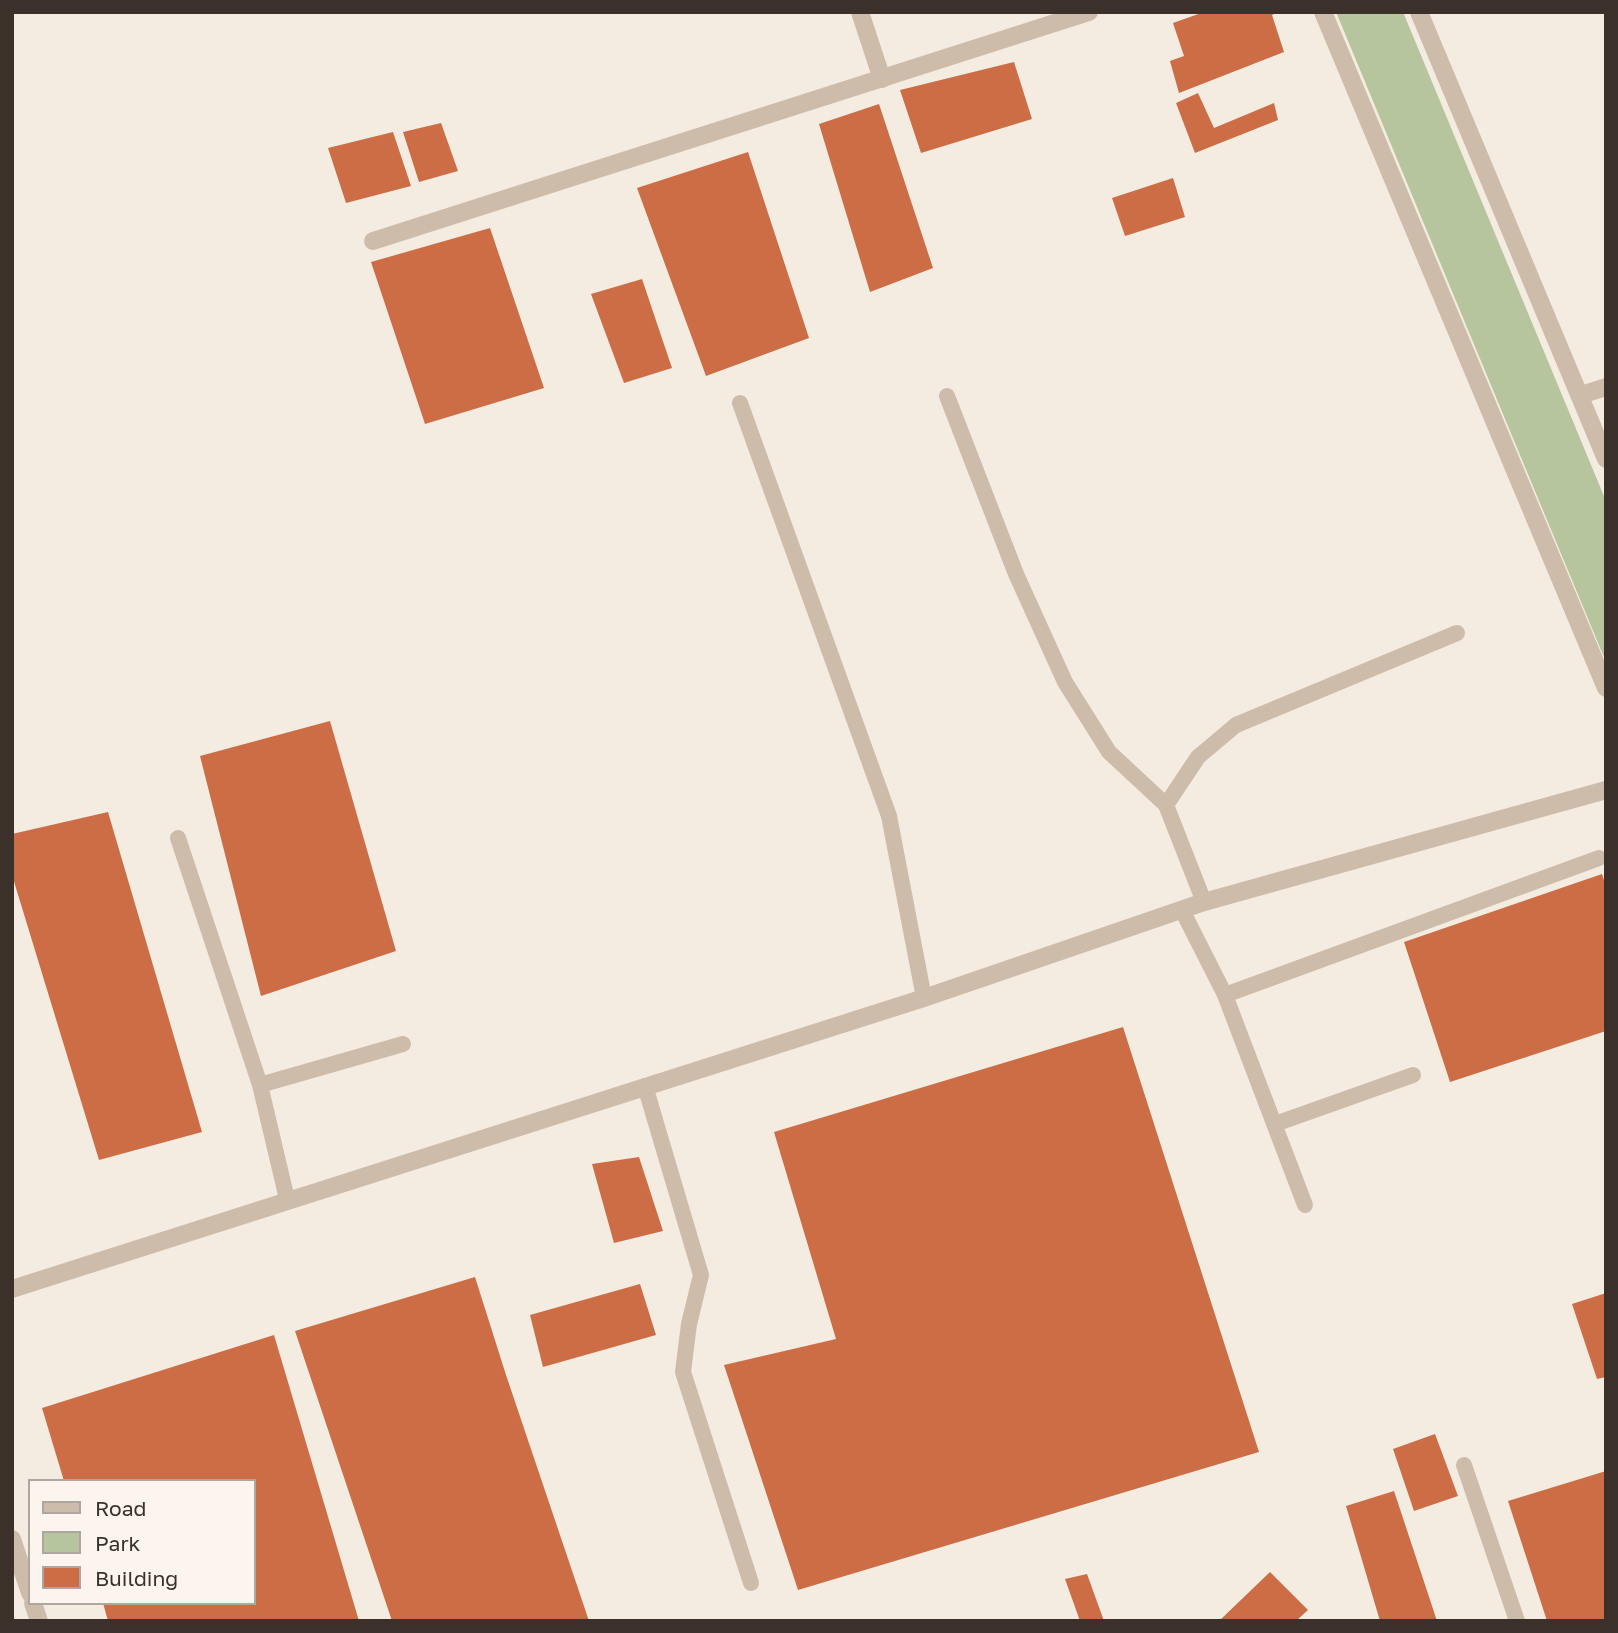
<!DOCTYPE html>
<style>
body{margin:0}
#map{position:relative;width:1618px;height:1633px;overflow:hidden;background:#f4ece0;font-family:"Golos Text",sans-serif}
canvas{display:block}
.frame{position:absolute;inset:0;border:14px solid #3b302a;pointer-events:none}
.legend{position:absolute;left:28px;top:1479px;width:228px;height:126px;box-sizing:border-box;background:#fbf5ed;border:2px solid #aea69f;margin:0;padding:9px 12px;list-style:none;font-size:21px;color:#3b302a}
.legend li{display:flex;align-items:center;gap:14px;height:35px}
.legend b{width:35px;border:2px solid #aea69f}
</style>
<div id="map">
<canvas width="1618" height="1633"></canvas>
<div class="frame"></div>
<ul class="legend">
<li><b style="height:9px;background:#cebcaa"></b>Road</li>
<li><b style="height:19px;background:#b6c59e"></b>Park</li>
<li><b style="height:19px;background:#cc6d46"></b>Building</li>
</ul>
</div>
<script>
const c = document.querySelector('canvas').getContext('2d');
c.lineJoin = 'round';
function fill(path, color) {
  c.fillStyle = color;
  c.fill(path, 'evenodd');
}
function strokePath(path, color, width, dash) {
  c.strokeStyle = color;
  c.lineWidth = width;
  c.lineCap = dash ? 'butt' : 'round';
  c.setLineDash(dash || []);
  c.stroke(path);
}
const green = new Path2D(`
 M1336 12H1403L1606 501V662Z`);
const building = new Path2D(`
 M1204 12H1278L1272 15 1284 52 1179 93 1170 61 1184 56 1173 23Z
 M1014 62 1032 119 921 153 900 90Z
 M1198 93 1214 128 1274 103 1278 120 1195 153 1176 103Z
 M879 104 933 268 870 292 819 124Z
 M441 123 458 171 419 182 403 132Z
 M393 132 411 186 346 203 328 148Z
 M748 152 809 338 706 376 637 188Z
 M1173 178 1185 217 1125 236 1112 198Z
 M490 228 544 388 425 424 371 262Z
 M642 279 672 368 624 383 591 294Z
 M330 721 396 951 261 996 200 756Z
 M108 812 202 1132 99 1160 12 875V834Z
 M1602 874 1606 886V1031L1450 1082 1404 942Z
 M1123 1027 1259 1452 798 1590 724 1365 836 1339 774 1132Z
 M639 1157 663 1231 614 1243 592 1164Z
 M475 1277 506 1375 589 1621H392L295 1331Z
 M640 1284 656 1335 543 1367 530 1315Z
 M1606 1293V1377L1597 1379 1572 1304Z
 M274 1335 359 1621H108L103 1603H254V1481H64L42 1408Z
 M1435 1434 1458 1496 1414 1511 1393 1449Z
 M1606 1471V1621H1547L1508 1501Z
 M1394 1491 1437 1621H1380L1346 1506Z
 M1270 1572 1308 1610 1296 1621H1219Z
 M1087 1574 1104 1621H1080L1065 1579Z`);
const lane = new Path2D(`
 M947 396 1016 574 1065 682 1109 752 1166 805 1204 902
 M740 403 889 816 924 998
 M1166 805 1198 757 1236 725 1457 633
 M178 838 260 1085 287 1199
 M1182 910 1225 995 1305 1205
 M1225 995 1599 858
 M260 1085 403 1044
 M645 1086 701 1275 689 1324 683 1372 751 1583
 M1275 1124 1413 1075
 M1464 1465 1517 1621`);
const street = new Path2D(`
 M860 12 882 79
 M1323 12 1606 688
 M1419 12 1606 459
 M373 241 1089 12
 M1581 395 1606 387
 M12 1289 924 998 1204 902 1606 790
 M12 1539 30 1593
 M33 1603 39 1621`);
fill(green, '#b6c59e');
fill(building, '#cc6d46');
strokePath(lane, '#cebcaa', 16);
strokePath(street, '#cebcaa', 18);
</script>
